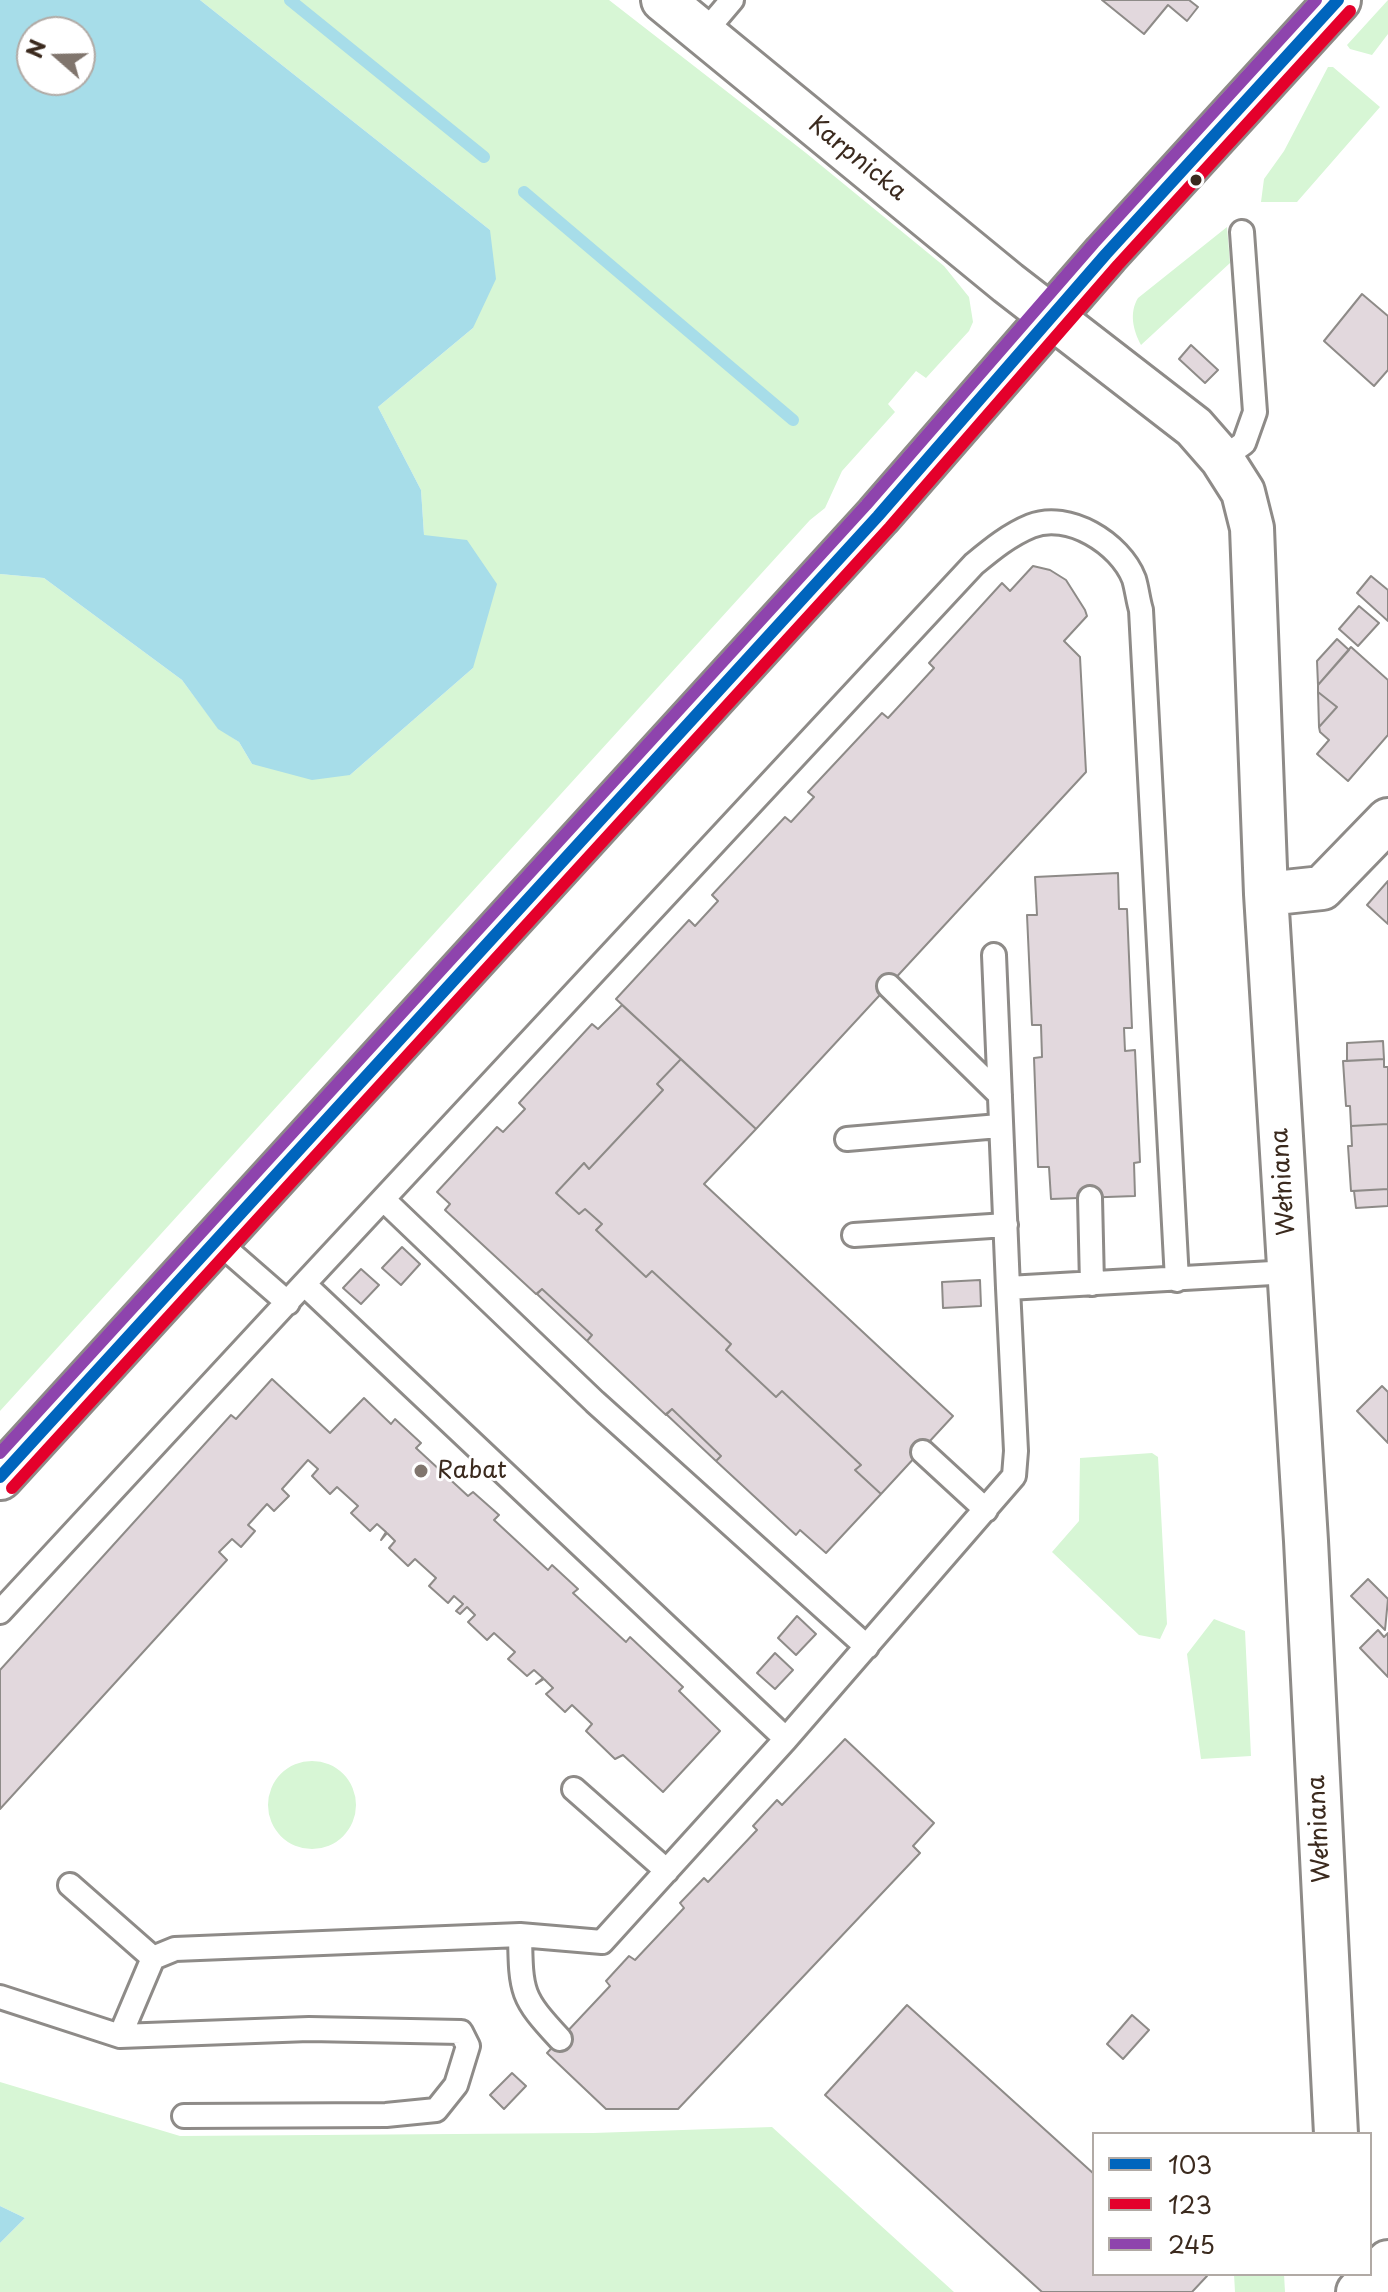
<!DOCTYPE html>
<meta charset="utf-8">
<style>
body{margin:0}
#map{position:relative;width:1388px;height:2292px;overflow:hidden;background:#fff;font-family:"Playpen Sans",sans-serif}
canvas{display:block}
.legend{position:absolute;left:1092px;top:2132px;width:280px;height:144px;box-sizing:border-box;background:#fff;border:2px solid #b1aaa5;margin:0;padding:10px 14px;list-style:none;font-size:24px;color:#3b2a1e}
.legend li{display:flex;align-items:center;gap:16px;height:40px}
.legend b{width:40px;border:2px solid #b1aaa5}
.north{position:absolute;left:16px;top:16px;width:80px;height:80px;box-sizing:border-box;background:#fff;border:2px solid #b1aaa5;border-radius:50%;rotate:290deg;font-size:22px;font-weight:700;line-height:32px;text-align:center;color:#3b2a1e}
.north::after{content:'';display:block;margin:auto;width:28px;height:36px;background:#80756d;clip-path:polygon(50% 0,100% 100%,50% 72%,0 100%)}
</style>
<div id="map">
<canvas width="1388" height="2292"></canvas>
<ul class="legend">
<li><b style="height:10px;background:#0065bd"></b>103</li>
<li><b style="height:10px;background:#e4002b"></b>123</li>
<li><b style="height:10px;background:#8e44ad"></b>245</li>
</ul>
<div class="north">N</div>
</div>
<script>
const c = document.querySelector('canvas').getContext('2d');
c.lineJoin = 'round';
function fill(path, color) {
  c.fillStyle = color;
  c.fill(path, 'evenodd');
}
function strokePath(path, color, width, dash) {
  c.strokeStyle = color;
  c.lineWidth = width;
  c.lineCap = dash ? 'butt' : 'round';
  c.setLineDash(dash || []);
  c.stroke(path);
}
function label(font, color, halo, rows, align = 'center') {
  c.font = font + ' "Playpen Sans",sans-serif';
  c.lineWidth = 6;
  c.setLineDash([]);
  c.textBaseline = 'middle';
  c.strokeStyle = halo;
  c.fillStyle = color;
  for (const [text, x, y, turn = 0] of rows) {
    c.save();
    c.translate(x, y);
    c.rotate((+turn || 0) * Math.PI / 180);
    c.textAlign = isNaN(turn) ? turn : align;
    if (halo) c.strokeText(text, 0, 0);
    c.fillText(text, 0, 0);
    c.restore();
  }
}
const green = new Path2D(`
 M200 0H609L806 153 944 266 969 297 973 322 969 331 926 378 916 371 888 404 895 412 842 471 825 508 810 520 0 1411V574L44 578 182 680 218 728 239 742 252 764 350 775 473 668 424 535 421 490 378 407 473 328 490 230Z
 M1388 0V34L1372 55 1350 49 1347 45Z
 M1328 67H1333L1380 107 1297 202H1261L1264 179 1284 151Z
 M1227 227 1230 263 1141 345C1133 330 1129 313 1138 298Z
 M1152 1453 1158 1457 1167 1624 1160 1639 1139 1635 1052 1552 1079 1521 1080 1458Z
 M1214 1619 1245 1631 1251 1756 1201 1759 1187 1654Z
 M268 1805a44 44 0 1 1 88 0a44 44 0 1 1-88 0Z
 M0 2082 180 2136 593 2133 772 2127 954 2292H0V2243L25 2218 0 2206Z
 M1234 2274H1284L1285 2292H1235Z`);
const water = new Path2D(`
 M0 0H200L490 230 496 279 473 328 378 407 421 490 424 535 467 540 497 584 473 668 350 775 312 780 252 764 239 742 218 729 182 680 44 578 0 574ZM32 32H80V80H32Z
 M0 2206 25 2218 0 2243Z`);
const stream = new Path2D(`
 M290 0 484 157
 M524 192 793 420`);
const building = new Path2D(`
 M1102 0H1189L1198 7 1187 21 1168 5 1144 34Z
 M1362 294 1388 316V370L1374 386 1324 341Z
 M1191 345 1218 370 1205 383 1179 359Z
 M1033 566 1050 570 1066 580 1085 610 1087 616 1064 641 1080 657 1086 772 756 1129 616 999 689 920 695 926 718 901 712 895 785 817 791 822 814 797 808 792 882 713 888 718 934 668 929 663 1002 583 1010 591Z
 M1371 576 1388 590V621L1357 593Z
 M1359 606 1379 623 1358 646 1339 629Z
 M1337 639 1349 650 1318 685 1317 661Z
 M1351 647 1388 680V735L1348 781 1317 754 1329 740 1320 732 1319 727 1337 707 1318 692V685Z
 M1318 692 1337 707 1319 727Z
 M1118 873 1119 909H1127L1132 1028H1124L1125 1051 1135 1050 1140 1162 1134 1163 1135 1196 1051 1199 1049 1167H1038L1034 1058 1042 1057 1041 1025H1032L1027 915H1037L1035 877Z
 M1388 881V924L1367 905Z
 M622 1005 681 1059 657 1084 663 1090 589 1169 584 1163 556 1193 579 1214 585 1209 602 1224 596 1230 646 1277 652 1271 731 1344 726 1350 776 1397 782 1391 861 1465 855 1470 881 1494 826 1553 800 1530 796 1535 716 1461 721 1456 672 1409 666 1415 587 1341 592 1335 542 1289 536 1294 445 1210 450 1204 437 1192 497 1127 503 1132 525 1109 519 1103 592 1024 598 1029Z
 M1383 1041 1384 1059 1347 1061V1043Z
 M681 1059 756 1129 704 1184 953 1416 881 1494 855 1470 861 1465 782 1391 776 1397 726 1350 731 1344 652 1271 646 1277 596 1230 602 1224 585 1209 579 1214 556 1193 584 1163 589 1169 663 1090 657 1084Z
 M1384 1059V1067H1388V1124L1351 1126 1350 1106H1346L1343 1061Z
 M1388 1124V1189L1351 1191 1348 1146H1352L1351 1126Z
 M1388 1189V1206L1356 1208 1354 1191Z
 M402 1247 420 1264 401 1285 382 1268Z
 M361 1269 379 1285 361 1304 343 1288Z
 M980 1280 981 1306 943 1308 942 1282Z
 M542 1289 592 1335 587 1341 537 1294Z
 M272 1379 330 1433 364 1398 391 1424 395 1419 421 1443 416 1448 468 1496 473 1492 499 1515 494 1520 548 1570 552 1565 578 1589 573 1593 626 1642 630 1637 683 1687 679 1691 720 1731 663 1792 623 1755 615 1759 586 1731 592 1724 572 1705 565 1712 546 1694 553 1688 544 1679 536 1684 543 1678 534 1670 527 1676 508 1659 515 1652 494 1633 487 1640 468 1622 475 1615 467 1607 460 1614 456 1611 463 1604 454 1596 448 1603 429 1586 436 1578 415 1559 408 1566 389 1548 395 1541 387 1533 381 1540 386 1532 377 1524 370 1531 351 1513 358 1506 337 1487 330 1494 312 1476 318 1469 308 1460 282 1489 289 1496 274 1511 267 1504 248 1525 255 1531 241 1547 232 1539 219 1552 227 1560 0 1809V1670L231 1415 236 1419Z
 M1382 1386 1388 1392V1443L1357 1411Z
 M672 1409 721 1456 716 1461 666 1414Z
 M1368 1579 1388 1599 1385 1630 1351 1596Z
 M797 1616 816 1634 796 1655 778 1638Z
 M1378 1630 1384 1637 1388 1633V1677L1360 1648Z
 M775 1653 793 1670 775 1689 757 1673Z
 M845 1739 934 1823 913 1846 920 1853 678 2109H606L547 2053 610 1986 606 1981 629 1956 635 1960 684 1908 680 1903 704 1878 708 1882 757 1830 753 1826 777 1800 782 1805Z
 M907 2005 1094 2174V2274H1204L1207 2276 1192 2292H1042L825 2095Z
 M1132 2015 1149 2030 1123 2059 1107 2044Z
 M512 2073 526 2086 504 2109 490 2095Z`);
const service = new Path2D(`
 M704 33 732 0
 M1222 459 1244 443 1255 412 1242 232
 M994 955 1008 1288 1290 1272
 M889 986 1000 1095
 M847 1139 999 1126
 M1090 1198 1092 1284
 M384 1200 595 1402 867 1647
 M854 1235 1006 1225
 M217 1241 288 1303
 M304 1284 974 564C991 550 1009 535 1031 526 1068 511 1120 543 1134 579 1137 589 1138 600 1141 610L1177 1280
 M923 1452 986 1510
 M0 1612 304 1284 786 1739
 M574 1789 667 1871
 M70 1885 153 1958
 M520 1935C521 1993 521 1997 560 2039
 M0 1997 120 2036 153 1958 175 1949 520 1935 602 1942 786 1739 1014 1476 1016 1451 1008 1288
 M120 2036 309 2029 461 2032 468 2046 456 2085 436 2110 386 2115 184 2116`);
const minor = new Path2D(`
 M663 0 1008 283 1194 427 1222 459 1243 492 1252 528 1266 894 1306 1541 1336 2134
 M1266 894 1322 888 1388 820
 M1358 2292 1388 2262`);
const tertiary = new Path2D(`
 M0 1477 878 516 1106 254 1338 0`);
const bus1 = new Path2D(`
 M0 1477 878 516 1106 254 1338 0`);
const bus2 = new Path2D(`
 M12 1488 890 527 1118 265 1350 11`);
const bus3 = new Path2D(`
 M0 1453 866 505 1094 243 1316 0`);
const markers = [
 [1196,180,7,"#3b2a1e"],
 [421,1471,8,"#80756d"]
];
const streetNames = [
 ["Karpnicka",857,159,39],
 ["Wełniana",1284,1182,-94],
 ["Wełniana",1320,1829,-93]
];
const poiNames = [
 ["Rabat",437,1471]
];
fill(green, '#d7f6d5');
fill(water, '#a7dde9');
strokePath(stream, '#a7dde9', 12);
fill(building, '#e2d8dd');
strokePath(building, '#8e8b88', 2);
strokePath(service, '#8e8b88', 28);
strokePath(minor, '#8e8b88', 48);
strokePath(tertiary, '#8e8b88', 50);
strokePath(service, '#fff', 22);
strokePath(minor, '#fff', 42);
strokePath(tertiary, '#fff', 44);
strokePath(bus1, '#0065bd', 12);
strokePath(bus2, '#e4002b', 12);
strokePath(bus3, '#8e44ad', 12);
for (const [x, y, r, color] of markers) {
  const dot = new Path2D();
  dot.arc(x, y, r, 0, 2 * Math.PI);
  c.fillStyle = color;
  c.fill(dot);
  strokePath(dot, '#fff', 3);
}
label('24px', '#3b2a1e', '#fff', streetNames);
label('24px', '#3b2a1e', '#fff', poiNames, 'left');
</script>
